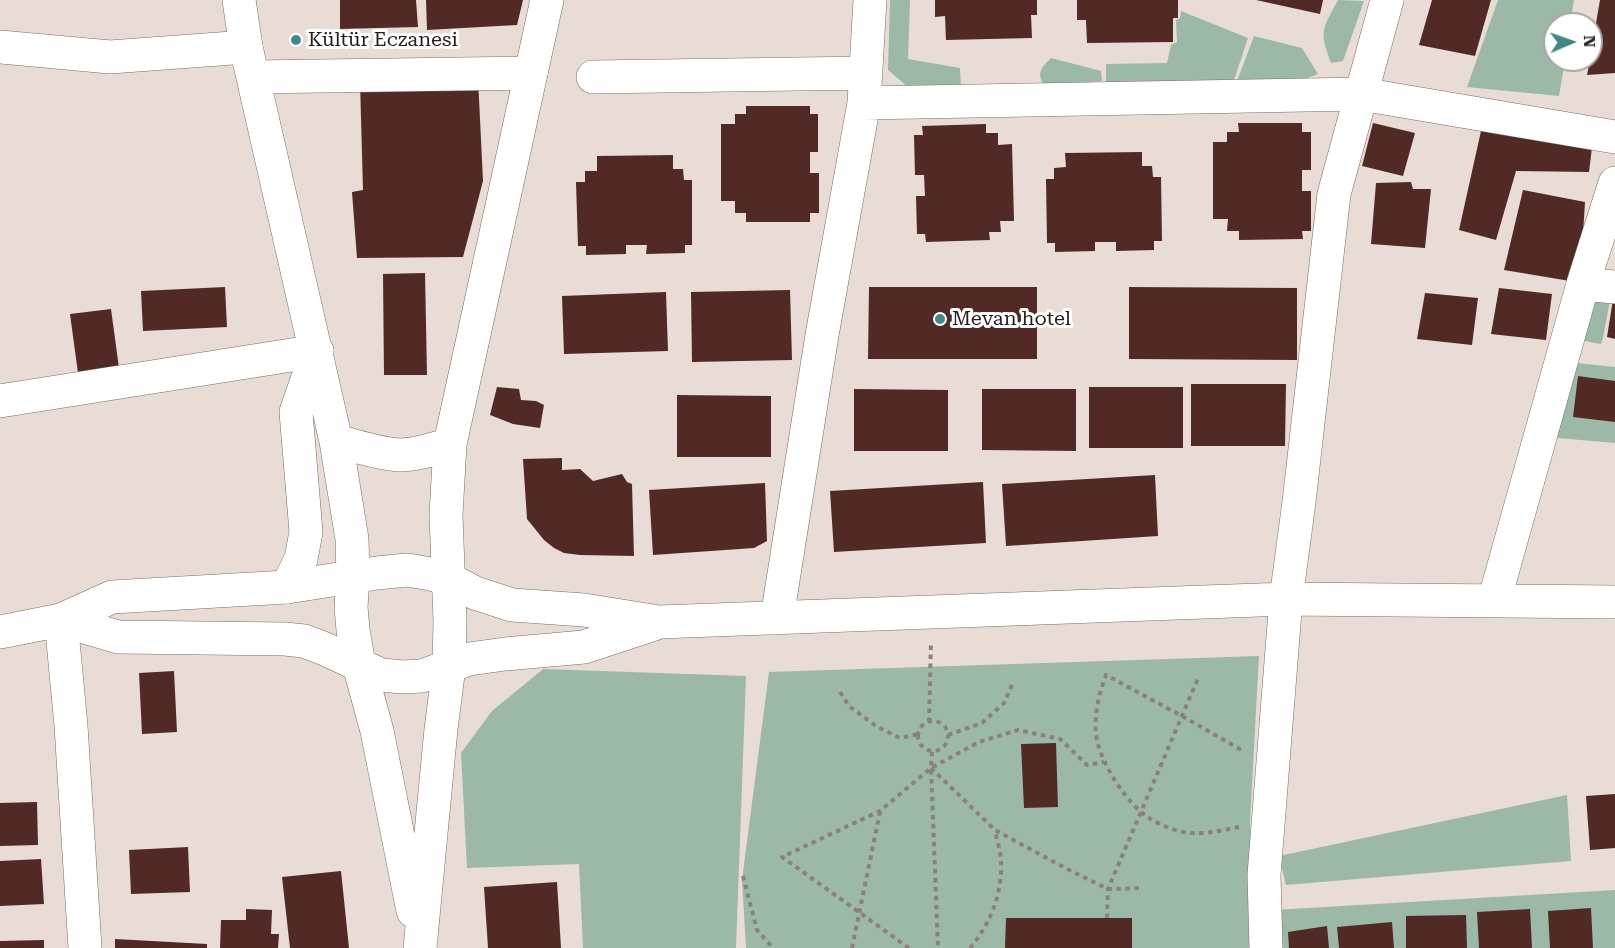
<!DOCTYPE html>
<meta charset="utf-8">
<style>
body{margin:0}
#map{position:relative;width:1615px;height:948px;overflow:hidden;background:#e9dcd4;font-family:"Roboto Serif",serif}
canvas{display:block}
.north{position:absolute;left:1543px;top:12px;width:60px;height:60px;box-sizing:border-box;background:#fff;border:2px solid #a7a5a4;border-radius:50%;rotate:88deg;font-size:16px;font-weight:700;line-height:24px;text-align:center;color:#231f1c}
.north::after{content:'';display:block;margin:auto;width:21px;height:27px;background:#408887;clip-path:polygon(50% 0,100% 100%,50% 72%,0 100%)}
</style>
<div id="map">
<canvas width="1615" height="948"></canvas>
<div class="north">N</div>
</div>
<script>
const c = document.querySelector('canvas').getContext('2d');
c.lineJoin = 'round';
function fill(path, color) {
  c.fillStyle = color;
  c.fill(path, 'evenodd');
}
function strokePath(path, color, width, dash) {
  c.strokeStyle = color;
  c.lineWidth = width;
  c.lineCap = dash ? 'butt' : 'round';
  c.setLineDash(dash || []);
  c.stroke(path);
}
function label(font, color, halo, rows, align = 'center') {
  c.font = font + ' "Roboto Serif",serif';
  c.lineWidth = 6;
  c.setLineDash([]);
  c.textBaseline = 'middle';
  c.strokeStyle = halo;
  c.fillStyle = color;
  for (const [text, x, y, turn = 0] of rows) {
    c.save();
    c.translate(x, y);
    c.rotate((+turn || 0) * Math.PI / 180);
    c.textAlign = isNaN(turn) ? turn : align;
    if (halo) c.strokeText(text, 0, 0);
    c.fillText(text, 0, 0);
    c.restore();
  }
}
const green = new Path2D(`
 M890 0H910L908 59 960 68 961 89 908 87 888 70Z
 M1338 0 1364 1 1343 61 1331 63C1319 30 1322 30 1338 0Z
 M1498 0H1574L1570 24H1555V60H1565L1559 96 1467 87Z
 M1181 11 1248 38 1234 80 1106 83V64L1167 63 1171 45 1177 42 1176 20 1180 18Z
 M1254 36 1302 48 1318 74 1295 83 1237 81Z
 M1051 58 1101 71 1102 81 1044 85C1036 73 1042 67 1051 58Z
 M1595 291 1611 295 1603 338 1601 344 1579 340Z
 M1567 362 1615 367V443L1546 437Z
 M1259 656 1250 822 1253 948H746L742 880 769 672Z
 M543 669 746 676 736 948H583L579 864 467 868 461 753 492 711Z
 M1567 795 1571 861 1286 885 1279 856Z
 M1615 890V948H1276L1274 910Z`);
const building = new Path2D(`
 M340 0H416L418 27 340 29Z
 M426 0H523L517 25 427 30Z
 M935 0H1037V15H1031L1032 38 946 40 945 16 935 17Z
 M1077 0H1178V18H1173V42L1087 43 1086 20H1077Z
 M1256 0H1323L1320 14Z
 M1432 0H1491L1475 56 1419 45Z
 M1600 0H1615V73L1587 75 1590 60H1591V52Z
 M478 78 483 181 463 257 357 258 352 192 363 190 360 82Z
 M746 106H810V114H818V152H810V173H819V213H810V222H746V213H735V201H721V124H735V114H746Z
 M1483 122 1593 139 1589 172 1516 171 1496 240 1459 230Z
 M1238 123H1302V132H1311V170H1302V191H1311V231H1302L1303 239 1239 240V231H1227L1228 219H1213V142H1227V132H1239Z
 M1373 123 1415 133 1403 176 1362 166Z
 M986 124V133H998V145L1012 144 1014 221H1000L1001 232H989L990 240 926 242 925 234H917L916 196H925L924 175H915L914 135H923L922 126Z
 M1142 152V166H1152L1153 177H1161L1162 241H1154V250L1116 251V242H1095V251L1055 252V243H1047L1046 179H1054V168L1066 167 1065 153Z
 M673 155V169H683L684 180H692V245H685V253L646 254 647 245H626V254L586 255V246H578L576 182H585V171H597V156Z
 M1411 182 1413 189H1431L1425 248 1371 244 1376 183Z
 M1523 190 1585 202 1583 234 1570 281 1504 270Z
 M425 273 427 375H384L383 274Z
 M225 287 227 327 143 331 141 291Z
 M869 287H1037V359H868Z
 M1129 287 1297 288V360L1129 359Z
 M1499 288 1552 294 1546 340 1491 334Z
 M790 290 792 360 692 362 691 292Z
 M666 292 668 351 564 354 562 296Z
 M1425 293 1478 298 1472 345 1417 339Z
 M1614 293H1615V339L1607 337Z
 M111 309 119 368 78 373 70 314Z
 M1578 376 1615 381V422L1573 417Z
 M1191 384H1286L1285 446H1191Z
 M497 387 519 389 521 400 536 401 544 405 540 428 513 424 490 415Z
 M1089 387H1183V448H1089Z
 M854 389 948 390V451H854Z
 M982 389H1076V451L982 450Z
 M677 395 771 396V457H677Z
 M562 458V470L580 469 593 481 622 474 627 482 632 484 634 556 580 555 564 553 554 548 544 540 527 519 523 459Z
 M1155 475 1158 536 1006 546 1002 484Z
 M983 482 986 543 834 552 830 491Z
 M765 483 767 541 754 548 653 555 649 490Z
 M174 671 177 732 142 734 139 673Z
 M1056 743 1058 807 1024 808 1021 744Z
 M1615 794V848L1590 850 1586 796Z
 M37 802 38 845 0 846V803Z
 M188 847 190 892 131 894 129 850Z
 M41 859 44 904 0 906V861Z
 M341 871 349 948H290L282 877Z
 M557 882 561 948H488L484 887Z
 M1591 908 1593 948H1550L1548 911Z
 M246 909 272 910 271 934H279L278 948H220L221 920H246Z
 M1530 909 1532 948H1479L1477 912Z
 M1466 915 1467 948H1406V916Z
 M1006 918H1132V948H1005Z
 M1392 922 1394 948H1339L1337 927Z
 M1327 926 1329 948H1289L1288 932Z
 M115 939 207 944V948H115Z
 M44 940V948H0V941Z`);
const path = new Path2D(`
 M840 692 849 706 876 726 900 738 918 734
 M918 736a15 15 0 1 1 30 0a15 15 0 1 1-30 0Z
 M929 722 931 641
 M948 735 982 723 1004 703 1013 683
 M932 752 931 768 938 948
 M931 768 995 830 1067 869 1108 889 1143 888
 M1239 827C1224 830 1208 834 1193 833 1179 833 1160 825 1149 818 1126 803 1099 761 1096 734 1094 713 1099 694 1106 675L1182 716 1243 751
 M743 876 757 930 773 948
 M1107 918 1108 889 1199 676
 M852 948 880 812
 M909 948 782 857 880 811 931 768 979 742 1018 730 1060 739 1087 765 1104 762
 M970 948C991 924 1003 891 1001 859 1000 850 997 840 995 831`);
const minor = new Path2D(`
 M0 47 110 57 246 47
 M531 73 547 0
 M593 77 866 73
 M864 103 1361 94 1615 137
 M1583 284 1615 287
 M0 401 317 351
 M1494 601 1583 284 1615 183
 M777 618 822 335 864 103 870 0
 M61 620 118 637 285 639 304 641 325 649 381 675 403 677 422 676 469 659 505 654 584 647 654 624
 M61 620 71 726 85 948
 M0 632 61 620 112 597 287 587 377 573 407 570 431 574 449 579 475 593 512 605 584 610 659 622 1286 599 1615 602
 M1266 948 1264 875 1286 599 1299 502 1334 194 1387 0`);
const major = new Path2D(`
 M239 0 246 47 336 441 352 539 353 577 351 607 353 630 359 665 377 731 413 911
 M253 77 531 73 450 444 446 515 450 621 449 667 441 729 420 948
 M336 441C357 446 379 454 400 455 417 455 434 449 450 444
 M287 587 301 559 306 532 296 412 317 351`);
const markers = [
 [296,40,6,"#408887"],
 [940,319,6,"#408887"]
];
const poiNames = [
 ["Kültür Eczanesi",308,40],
 ["Mevan hotel",952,319]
];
fill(green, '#9cb8a7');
fill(building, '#512a25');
strokePath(minor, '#796d66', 34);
strokePath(major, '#796d66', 34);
strokePath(path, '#8a817c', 4, [4.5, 4.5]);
strokePath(minor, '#fff', 33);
strokePath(major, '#fff', 33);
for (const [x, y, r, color] of markers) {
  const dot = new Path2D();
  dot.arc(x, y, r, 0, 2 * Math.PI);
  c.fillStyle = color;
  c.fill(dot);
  strokePath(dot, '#fff', 2);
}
label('20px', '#231f1c', '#fff', poiNames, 'left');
</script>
